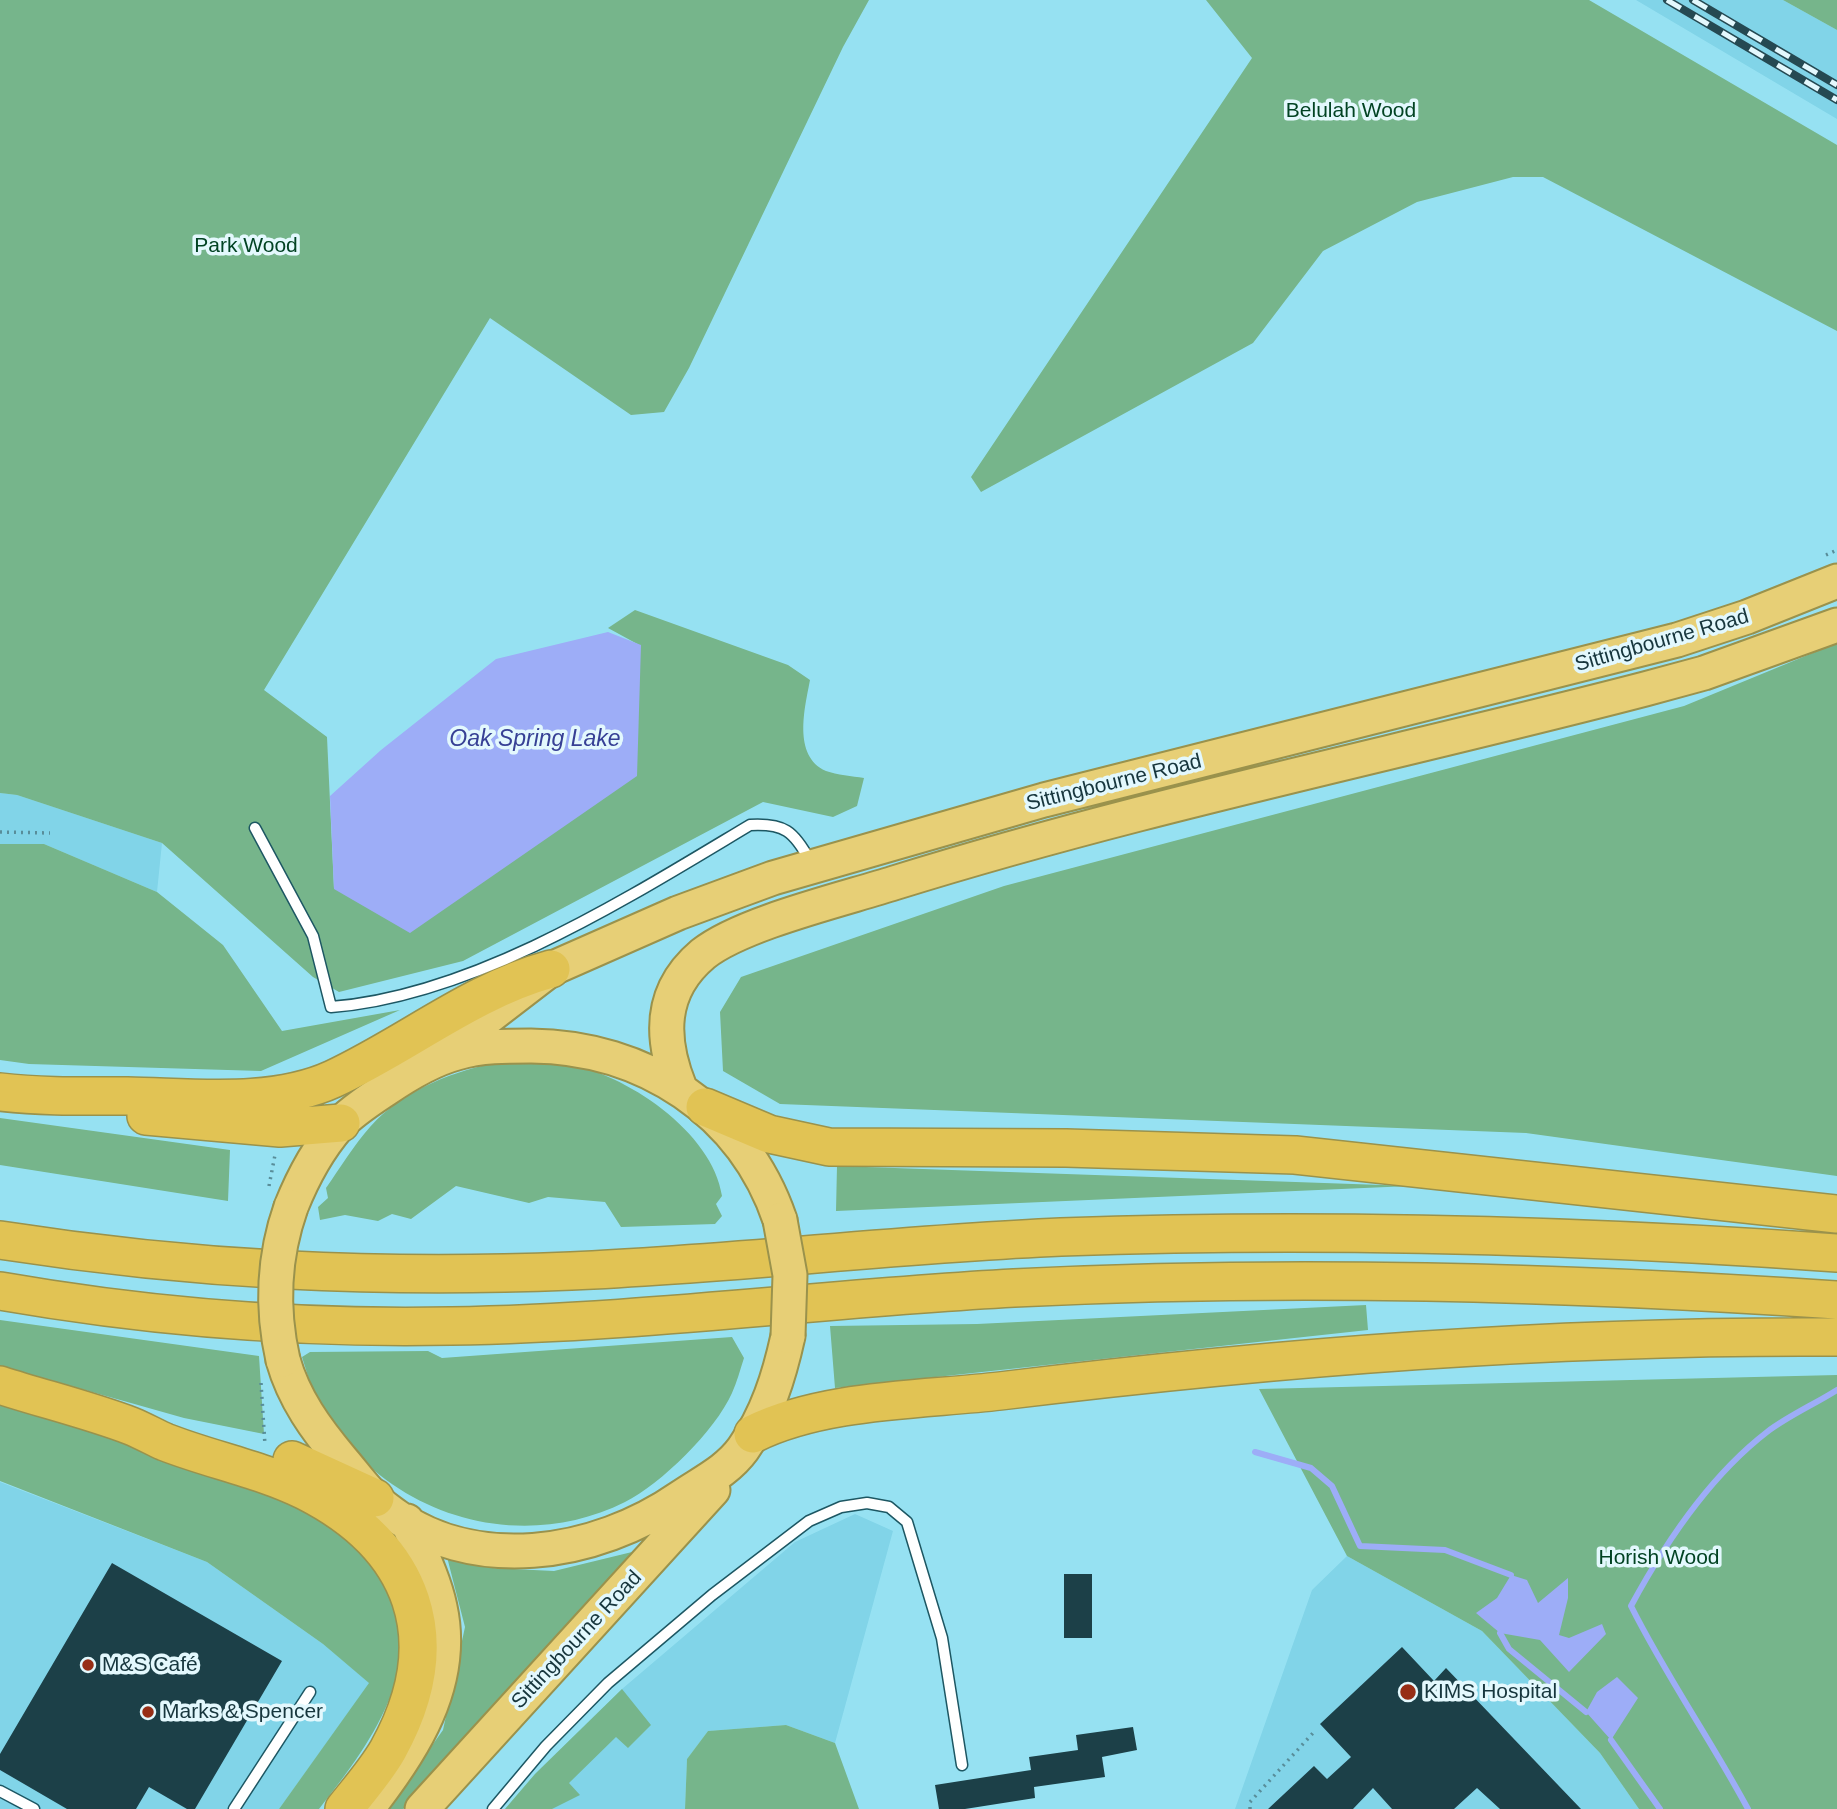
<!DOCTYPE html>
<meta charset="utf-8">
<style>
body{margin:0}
canvas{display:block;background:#96e1f2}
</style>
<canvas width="1837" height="1809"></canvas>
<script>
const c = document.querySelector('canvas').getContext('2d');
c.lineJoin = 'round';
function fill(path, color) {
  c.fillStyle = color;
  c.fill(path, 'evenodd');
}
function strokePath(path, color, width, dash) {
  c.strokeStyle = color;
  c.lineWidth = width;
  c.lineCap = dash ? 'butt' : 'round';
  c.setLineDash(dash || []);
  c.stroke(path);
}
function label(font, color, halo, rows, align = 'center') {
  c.font = font + ' Helvetica,sans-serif';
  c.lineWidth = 7;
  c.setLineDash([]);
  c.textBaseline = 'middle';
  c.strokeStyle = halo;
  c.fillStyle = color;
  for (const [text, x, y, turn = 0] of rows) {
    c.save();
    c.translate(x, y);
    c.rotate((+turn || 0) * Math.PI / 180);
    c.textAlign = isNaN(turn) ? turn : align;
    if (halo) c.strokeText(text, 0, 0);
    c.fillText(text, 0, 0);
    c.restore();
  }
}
const built = new Path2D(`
 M1636 0H1783L1837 30V119Z
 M0 793 17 795 162 843 157 892 44 844H0Z
 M0 1482 207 1562 323 1644 370 1683 279 1809H0Z
 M855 1514 893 1531 835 1743 786 1725 708 1731 687 1759 685 1809H505L535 1774 622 1689 795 1542Z
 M1347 1556 1482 1631 1600 1753 1639 1809H1235L1312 1590Z`);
const green = new Path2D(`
 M0 0H869L843 47 689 368 664 412 631 415 490 318 264 690 327 737 334 889 641 646 608 628 635 610 788 665 810 680C805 707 792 756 826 771 837 775 852 776 864 778L857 806 833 817 763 802 463 961 339 992 313 977 162 843 17 795 0 793Z
 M1206 0H1589L1837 145V331L1543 177H1513L1417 202 1323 251 1253 343 981 492 971 477 1252 58Z
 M1783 0H1837V30Z
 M1837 643V1176L1526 1133 780 1104 723 1071 720 1012 741 977 1004 886 1684 706Z
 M0 844H44L157 892 223 945 282 1031 400 1010 261 1071 29 1064 0 1060Z
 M504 1061C523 1062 545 1060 564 1063 625 1073 713 1132 722 1196L716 1204 722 1216 715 1224 621 1227 605 1202 548 1197 529 1203 456 1186 411 1219 392 1214 378 1221 345 1215 320 1220 318 1207 328 1198 326 1188C340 1168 354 1145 370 1127 404 1089 456 1070 504 1061Z
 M0 1118 230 1150 228 1201 0 1165Z
 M837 1166 1410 1186 836 1211Z
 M1366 1305 1368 1330 835 1388 830 1326 977 1324Z
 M0 1320 259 1356 264 1434 184 1418 0 1366Z
 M732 1337 744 1358C740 1370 737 1382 732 1393 715 1431 661 1484 625 1502 513 1558 377 1511 319 1402 311 1389 307 1372 302 1357L310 1352 428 1351 442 1358Z
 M1837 1375V1809H1639L1600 1753 1482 1631 1347 1556 1259 1389Z
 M0 1400C88 1428 177 1452 261 1489 297 1506 337 1523 364 1554 397 1592 409 1644 392 1692 376 1736 347 1773 319 1809H279L369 1683 323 1644 207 1562 0 1481Z
 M632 1552 509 1696 403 1809H387L443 1730 465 1627 447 1557 492 1568 554 1571Z
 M622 1689 651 1725 628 1748 616 1737 569 1783 580 1795 552 1809H505L535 1774Z
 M786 1725 835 1743 859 1809H685L687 1759 708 1731Z`);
const water = new Path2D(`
 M608 632 641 645 637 776 410 933 334 889 330 796 381 750 496 659Z
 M1511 1575 1527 1580 1538 1603 1568 1578V1598L1559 1635 1569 1638 1602 1624 1606 1634 1569 1672 1540 1640 1500 1633 1476 1613 1497 1598Z
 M1617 1677 1638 1698 1611 1740 1586 1712 1597 1692Z`);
const stream = new Path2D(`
 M1255 1452 1311 1468 1332 1486 1360 1546 1445 1550 1511 1575
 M1500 1633 1509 1649 1586 1712
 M1611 1740 1660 1809
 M1748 1809C1711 1740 1666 1676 1631 1606 1665 1543 1710 1476 1767 1432 1788 1416 1815 1404 1837 1390`);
const building = new Path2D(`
 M112 1563 282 1661 195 1809H187L149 1787 136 1809H67L0 1770V1754Z
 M1064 1574H1092V1638H1064Z
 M1402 1647 1434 1681 1446 1668 1581 1809H1500L1477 1788 1454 1809H1392L1373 1788 1353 1809H1268L1314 1766 1327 1779 1351 1757 1320 1724Z
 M1133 1727 1137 1750 1102 1757 1105 1777 1034 1787 1035 1798 965 1809H939L935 1785 1031 1770 1029 1757 1078 1750 1076 1735Z`);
const path = new Path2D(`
 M1826 555 1837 550
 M0 832 50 833
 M269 1186 275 1155
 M261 1383 265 1445
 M1250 1809V1802L1313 1733`);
const service = new Path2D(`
 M255 828 313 936 331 1007C474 996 628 898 750 825 784 823 794 831 810 861
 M0 1791 34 1809
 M234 1809 310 1692
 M493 1809 546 1746 608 1683 712 1595 809 1521 841 1507 867 1503 889 1507 907 1522 942 1638 962 1765`);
const trunk = new Path2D(`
 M426 1065 551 969 678 913 773 878 1044 800 1677 640 1747 617 1837 581
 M680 1088C660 1039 659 991 703 954 742 923 844 899 894 883 1141 806 1395 754 1645 689L1704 673 1837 625
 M291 1207C303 1177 318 1149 339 1125 352 1111 371 1099 386 1089 408 1074 431 1060 457 1053 481 1046 506 1046 531 1046 644 1047 743 1111 780 1220
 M283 1360C294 1399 316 1429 342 1460 355 1475 368 1494 384 1507 471 1577 596 1556 681 1497 703 1482 727 1471 743 1449 767 1415 779 1377 788 1336
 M367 1809C412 1752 457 1684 440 1607 434 1578 419 1549 407 1521
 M422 1809 713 1490`);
const motorway = new Path2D(`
 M0 1092C43 1097 85 1096 128 1096 193 1097 272 1107 333 1079 408 1044 471 991 551 969
 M705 1107 769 1134 829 1147 1066 1148 1295 1155 1837 1214
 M146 1116 280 1128 341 1123
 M0 1240C193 1270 376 1279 571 1271 735 1264 897 1244 1061 1237 1319 1228 1579 1235 1837 1253
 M0 1291C149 1317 301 1329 451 1326 639 1323 827 1298 1014 1288 1289 1274 1563 1282 1837 1300
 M0 1385C43 1399 89 1410 131 1426 143 1431 154 1437 165 1442 211 1460 260 1469 305 1491 415 1547 449 1640 388 1750 376 1771 359 1790 344 1809
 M753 1434C823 1399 922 1400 1000 1391 1279 1357 1556 1335 1837 1337
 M292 1460 375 1498`);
const rail = new Path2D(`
 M1667 0 1837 100
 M1693 0 1837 85`);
const trunkBridge = new Path2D(`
 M780 1220 790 1275 788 1336
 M283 1360C271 1307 273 1258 291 1207`);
const markers = [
 [88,1665,7,"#972e16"],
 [1408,1692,9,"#972e16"],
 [148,1712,7,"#972e16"]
];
const parkNames = [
 ["Belulah Wood",1351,111],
 ["Park Wood",246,246],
 ["Horish Wood",1659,1558]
];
const streetNames = [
 ["Sittingbourne Road",1662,641,-16],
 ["Sittingbourne Road",1114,783,-14],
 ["Sittingbourne Road",577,1640,-47]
];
const poiNames = [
 ["M&S Café",102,1665],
 ["KIMS Hospital",1424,1692],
 ["Marks & Spencer",162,1712]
];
const waterNames = [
 ["Oak Spring Lake",535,740]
];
fill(built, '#81d4e8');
fill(green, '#76b58b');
fill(water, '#9dadf7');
strokePath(stream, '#9dadf7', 6);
fill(building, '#1c4048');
strokePath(service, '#1d5763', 13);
strokePath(trunk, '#9a924c', 37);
strokePath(motorway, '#9a924c', 40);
strokePath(path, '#588d99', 3.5, [2, 5]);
strokePath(service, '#fff', 10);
strokePath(trunk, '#e7cf76', 33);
strokePath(motorway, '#e1c354', 37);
strokePath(rail, '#254952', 8);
strokePath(rail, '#e3f8fd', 5, [16]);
strokePath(trunkBridge, '#9a924c', 37, []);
strokePath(trunkBridge, '#e7cf76', 33);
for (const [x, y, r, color] of markers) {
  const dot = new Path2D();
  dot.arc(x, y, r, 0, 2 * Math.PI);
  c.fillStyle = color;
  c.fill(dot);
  strokePath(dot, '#e3f8fd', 2.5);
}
label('21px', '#024323', '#e3f8fd', parkNames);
label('21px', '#17363d', '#e3f8fd', streetNames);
label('21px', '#17363d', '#e3f8fd', poiNames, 'left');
label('italic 23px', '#374095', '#e3f8fd', waterNames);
</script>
